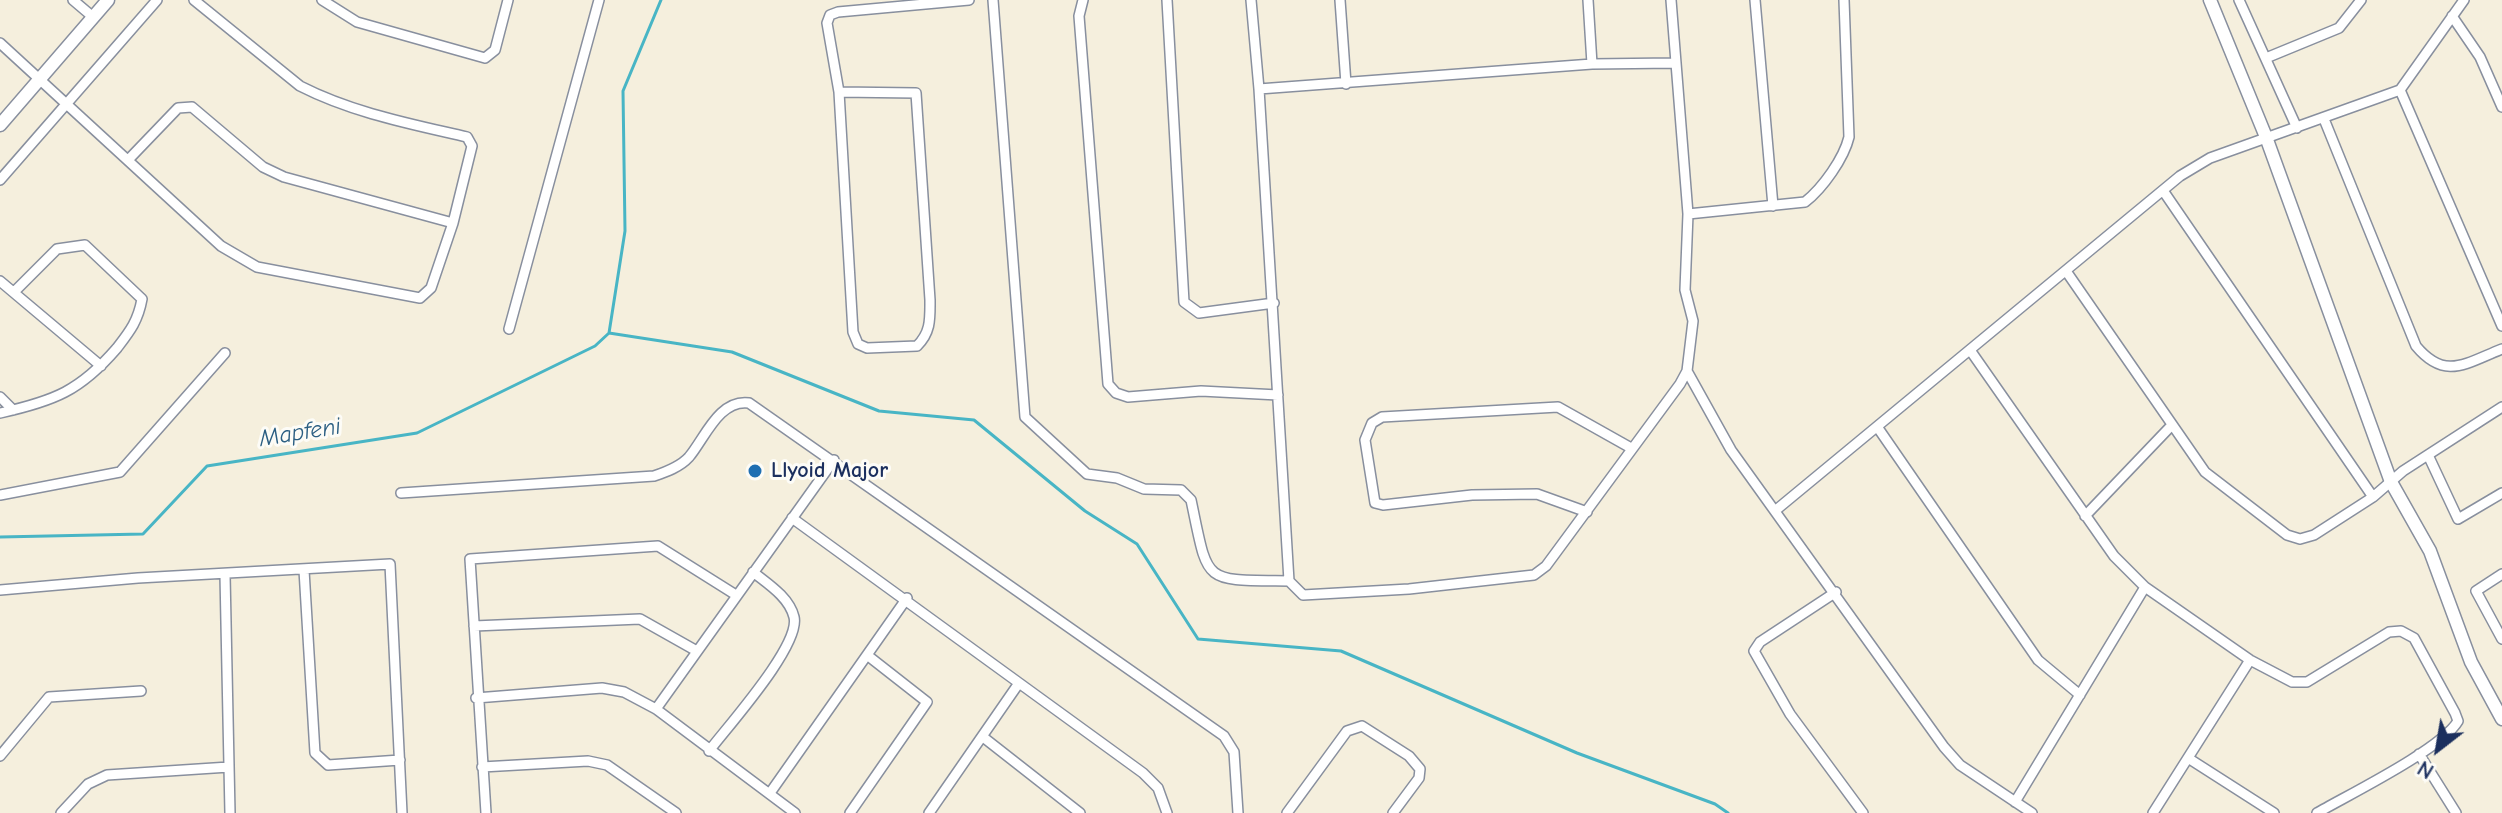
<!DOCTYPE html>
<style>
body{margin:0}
#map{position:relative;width:2502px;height:813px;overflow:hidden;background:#f5efdd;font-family:"Comic Neue",sans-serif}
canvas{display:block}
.north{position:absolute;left:2398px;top:709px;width:80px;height:80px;-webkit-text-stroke:6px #fdfcf7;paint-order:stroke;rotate:211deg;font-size:22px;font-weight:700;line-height:32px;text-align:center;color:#1b2f5e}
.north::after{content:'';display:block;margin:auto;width:28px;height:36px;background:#1b2f5e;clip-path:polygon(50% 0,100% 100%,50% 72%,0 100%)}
</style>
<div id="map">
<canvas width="2502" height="813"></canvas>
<div class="north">N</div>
</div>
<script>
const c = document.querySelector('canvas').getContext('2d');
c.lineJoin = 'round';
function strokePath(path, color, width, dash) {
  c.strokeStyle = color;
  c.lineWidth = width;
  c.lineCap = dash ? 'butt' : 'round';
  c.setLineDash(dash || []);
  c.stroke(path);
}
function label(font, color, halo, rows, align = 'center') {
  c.font = font + ' "Comic Neue",sans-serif';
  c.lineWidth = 6;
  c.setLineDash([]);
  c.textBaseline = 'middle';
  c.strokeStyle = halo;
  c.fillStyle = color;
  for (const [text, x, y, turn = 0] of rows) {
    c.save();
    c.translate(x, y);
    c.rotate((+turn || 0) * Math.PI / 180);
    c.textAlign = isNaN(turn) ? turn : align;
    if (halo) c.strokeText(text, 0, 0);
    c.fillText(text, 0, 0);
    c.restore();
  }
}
const stream = new Path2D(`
 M609 333 732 352 879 411 974 420 1085 511 1137 544 1198 639 1341 651 1577 753 1715 804 1728 813
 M609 333 625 231 623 91 661 0
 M0 537 143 534 207 466 417 433 595 346 609 333`);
const street = new Path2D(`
 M73 0 93 17
 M322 0 357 22 485 58 495 50 508 0
 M993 0 1025 417 1087 474 1117 478 1144 489 1181 490 1191 500C1209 585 1201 580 1289 581
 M1083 0 1079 16 1108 384 1116 393 1128 397 1201 391 1278 395
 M1167 0 1184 302 1199 313 1274 303
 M1251 0 1259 89
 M1340 0 1346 84
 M1588 0 1592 64
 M1671 0 1688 214 1685 290 1693 321 1687 371 1680 384 1546 566 1534 575 1409 589 1303 595 1289 581 1259 89 1592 64 1674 63
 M1755 0 1773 206
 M2239 0 2297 128
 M2452 16 2480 57 2502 107
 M0 43 221 246 257 267 420 298 431 288 453 223
 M2266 58 2339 28 2361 0
 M2400 90 2502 326
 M839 92 853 332 858 344 867 348 917 346C931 332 930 319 930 300L916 93 839 92 827 23 830 15 838 12 969 0
 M2324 119 2416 346C2445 381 2466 363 2502 349
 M129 159 178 108 192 107 263 167 284 177 453 223 472 146 467 137C411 124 353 113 300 86L194 0
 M0 180 157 0
 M2164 192 2373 497
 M1688 214 1805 202C1823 188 1844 158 1849 137L1844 0
 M2066 271 2205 472 2287 535 2300 539 2314 535 2373 497 2403 471 2502 407
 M0 281 101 366
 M509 329 599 0
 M1970 350 2114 556 2145 587 2250 660 2292 682H2307L2389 632 2401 631 2414 638 2455 713 2458 721C2442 749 2348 795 2317 813
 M1687 371 1731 450 1944 747 1960 765 2032 813
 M0 397 13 410
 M0 413C54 401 80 391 117 348 130 331 138 321 142 299L85 245 57 249 14 292
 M1878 428 2038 660 2080 695
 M2428 455 2458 519 2502 493
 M401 493 654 476C666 472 680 467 689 457 705 438 719 399 749 403L1224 736 1234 752 1238 813
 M0 495 120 472 225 353
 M1776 510 2180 176 2210 158 2400 90 2464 0
 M1587 512 1537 494 1472 495 1383 505 1375 503 1365 440 1372 423 1382 417 1558 407 1631 448
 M2085 516 2171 426
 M792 518 1143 773 1158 788 1167 813
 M304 570 315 753 328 765 400 760
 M2502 574 2476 591 2502 639
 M225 575 230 813
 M0 590 138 578 390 564 402 813
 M1836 592 1760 642 1754 651 1790 714 1863 813
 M474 626 640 619 695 650
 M476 698 602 688 624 692 656 709 795 813
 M656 709 834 460
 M983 737 1080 813
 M709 751C728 726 801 645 794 617 789 597 768 584 753 572
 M2419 754 2456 813
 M0 756 49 697 141 691
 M2188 758 2274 813
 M482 767 588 761 607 765 676 813
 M770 793 907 598
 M2015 802 2145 587
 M61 813 88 784 107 775 229 767
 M486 813 470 559 658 546 736 595
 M850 813 927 702 867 655
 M929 813 1019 683
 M1287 813 1347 731 1362 726 1409 756 1420 769 1419 778 1393 813
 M2153 813 2250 660`);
const secondary = new Path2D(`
 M2210 0 2266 137 2391 482 2430 551 2471 662 2502 719
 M0 125 108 0`);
const markers = [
 [755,471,8,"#1f6fb2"]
];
const poiNames = [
 ["Llyoid Major",771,471]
];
const waterNames = [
 ["Mapfeni",300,433,-9]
];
strokePath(stream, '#48b5c5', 3);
strokePath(street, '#888f9e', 12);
strokePath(secondary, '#888f9e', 15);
strokePath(street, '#fff', 9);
strokePath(secondary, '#fff', 12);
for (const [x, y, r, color] of markers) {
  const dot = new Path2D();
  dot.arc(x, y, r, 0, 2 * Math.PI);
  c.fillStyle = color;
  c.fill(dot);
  strokePath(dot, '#fdfcf7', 3);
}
label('bold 22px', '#1b2f5e', '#fdfcf7', poiNames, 'left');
label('italic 24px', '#2b5e82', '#fdfcf7', waterNames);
</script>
